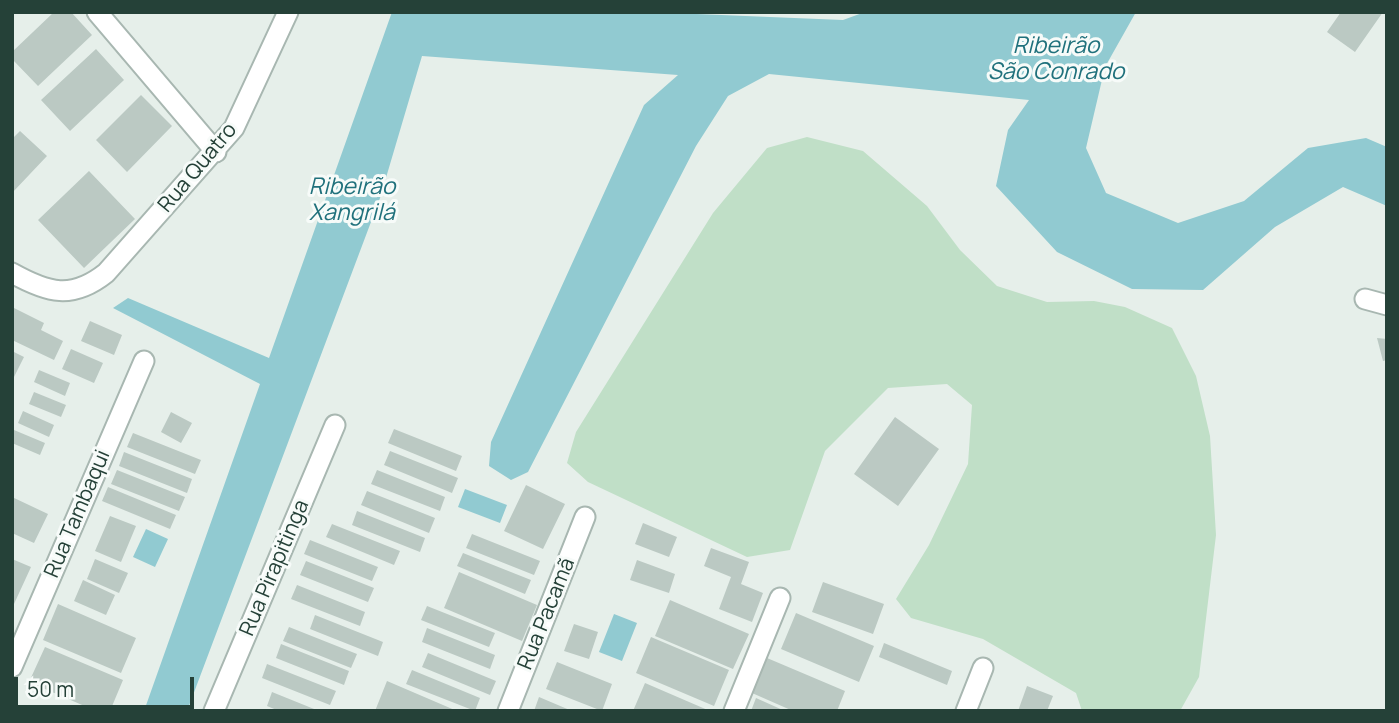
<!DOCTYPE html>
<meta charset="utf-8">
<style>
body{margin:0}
#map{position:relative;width:1399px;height:723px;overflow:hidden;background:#e6efea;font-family:Manrope,sans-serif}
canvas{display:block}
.frame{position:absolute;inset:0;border:14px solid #254138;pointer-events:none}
.scale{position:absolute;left:14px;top:677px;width:180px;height:32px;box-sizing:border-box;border:4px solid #254138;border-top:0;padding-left:9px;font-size:21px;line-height:24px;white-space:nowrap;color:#254138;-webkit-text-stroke:5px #f7fbf9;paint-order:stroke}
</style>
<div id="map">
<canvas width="1399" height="723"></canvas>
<div class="frame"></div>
<div class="scale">50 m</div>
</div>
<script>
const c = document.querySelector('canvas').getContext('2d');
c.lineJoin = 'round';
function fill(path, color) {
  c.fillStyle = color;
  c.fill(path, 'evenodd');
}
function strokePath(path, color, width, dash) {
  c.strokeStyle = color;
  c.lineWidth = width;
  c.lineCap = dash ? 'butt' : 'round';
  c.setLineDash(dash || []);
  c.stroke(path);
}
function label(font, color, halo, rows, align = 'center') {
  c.font = font + ' Manrope,sans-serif';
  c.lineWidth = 6;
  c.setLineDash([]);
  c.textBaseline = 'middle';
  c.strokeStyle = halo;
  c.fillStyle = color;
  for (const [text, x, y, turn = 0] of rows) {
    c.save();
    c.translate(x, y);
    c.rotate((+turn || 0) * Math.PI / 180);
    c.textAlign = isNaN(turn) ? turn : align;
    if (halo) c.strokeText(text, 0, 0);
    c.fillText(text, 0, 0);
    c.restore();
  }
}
const green = new Path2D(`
 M807 137 863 151 927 206 960 250 997 286 1047 302 1094 301 1125 307 1172 328 1196 376 1210 436 1216 535 1199 677 1180 711H1082L1076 693 983 639 911 618 896 599 929 545 968 464 972 405 947 384 888 388 825 451 790 550 747 557 588 482 567 463 576 432 713 213 767 148Z`);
const water = new Path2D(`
 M392 12H648L843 20 865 12H1136L1105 67 1086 148 1106 193 1178 223 1244 201 1308 148 1366 138 1387 147V206L1343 187 1275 227 1203 290 1132 289 1057 252 996 186 1008 130 1029 100 769 74 728 96 696 146 528 472 511 480 489 466 491 442 644 105 678 75 422 56 380 198 187 711H144L260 384 113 308 128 298 269 358Z
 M465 489 507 505 500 523 458 507Z
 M146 529 168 539 155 567 133 557Z
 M614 614 637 623 622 661 599 652Z`);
const building = new Path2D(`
 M54 12H71L92 35 38 86 12 59V52Z
 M1341 12H1383L1355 52 1327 32Z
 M96 49 124 80 70 131 41 100Z
 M141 95 172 126 127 172 96 140Z
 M20 131 47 156 12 193V139Z
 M89 171 135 219 84 268 38 220Z
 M12 307 44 323 41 330 63 341 54 360 12 340Z
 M90 321 122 335 114 355 81 341Z
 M1377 338 1387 339V360L1383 361Z
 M71 349 103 363 94 383 62 369Z
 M12 351 24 357 12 381Z
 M39 370 70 383 65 396 34 382Z
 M34 392 66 405 61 417 29 404Z
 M23 411 54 425 49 437 18 423Z
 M171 412 192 423 181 443 161 432Z
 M895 417 939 449 898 506 854 474Z
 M394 429 462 456 456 471 388 443Z
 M14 430 45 443 40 455 12 443Z
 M133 433 201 460 195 474 127 447Z
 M390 451 458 478 452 493 384 465Z
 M124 452 192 479 187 493 119 466Z
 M117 470 185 497 179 511 111 484Z
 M377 470 445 497 440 511 371 484Z
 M526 485 565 504 543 549 504 531Z
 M108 487 176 515 170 529 102 501Z
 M367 491 435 518 429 533 361 505Z
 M12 497 48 514 34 543 12 533Z
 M357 511 425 538 420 552 352 525Z
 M110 516 136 526 121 562 95 551Z
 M643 523 677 537 669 557 635 544Z
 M332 524 400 551 394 565 326 537Z
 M472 534 540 561 534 575 466 548Z
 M310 540 378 567 372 581 304 554Z
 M711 548 749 562 741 584 763 593 752 622 719 609 731 577 704 566Z
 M463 553 531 580 525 594 457 566Z
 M12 559 31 567 14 604 12 603Z
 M95 559 128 573 119 593 87 579Z
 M637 560 675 574 669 593 630 580Z
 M306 561 374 588 368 602 300 575Z
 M459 572 537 605 522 641 444 608Z
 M83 580 115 595 106 615 74 601Z
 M823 582 884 604 873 634 812 612Z
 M297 585 365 612 360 626 291 599Z
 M670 600 749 634 733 669 655 636Z
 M58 604 136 638 121 673 43 640Z
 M427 606 495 633 489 647 421 620Z
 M796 613 874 646 859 682 781 649Z
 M315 615 383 642 378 656 310 629Z
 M574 624 598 632 589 659 564 651Z
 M289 627 357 654 351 668 283 641Z
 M427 628 495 655 490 669 422 642Z
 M651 637 729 670 714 706 636 673Z
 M884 643 952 671 947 685 879 657Z
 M281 644 349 671 344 685 276 658Z
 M45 647 123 680 110 711H96L29 682Z
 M428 653 496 681 490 695 422 667Z
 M767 658 845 691 837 711H793L752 693Z
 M557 662 612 684 602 711 546 689Z
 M267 664 336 691 330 705 262 678Z
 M412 670 480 698 475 711 406 684Z
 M387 681 457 711H375Z
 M645 683 710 711H633Z
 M1027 686 1053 696 1047 711H1018Z
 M272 692 319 711H279L267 706Z
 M539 697 572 711H534Z
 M756 698 785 711H751Z`);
const street = new Path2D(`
 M97 12 216 152
 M12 273C48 293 72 300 106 273L234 128 288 12
 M1365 299 1387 305
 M12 667 144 361
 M214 711 335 425
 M508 711 585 517
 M734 711 780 598
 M966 711 983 668`);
const streetNames = [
 ["Rua Quatro",198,168,-50],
 ["Rua Tambaqui",78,514,-67],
 ["Rua Pirapitinga",275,568,-67],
 ["Rua Pacamã",547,614,-68]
];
const waterNames = [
 ["Ribeirão",1056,47],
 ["São Conrado",1056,73],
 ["Ribeirão",352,188],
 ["Xangrilá",352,214]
];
fill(green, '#c0dfc7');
fill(water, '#91cad1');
fill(building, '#bbc9c3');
strokePath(street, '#a8b7b1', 23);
strokePath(street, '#fff', 19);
label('21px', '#254138', '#f7fbf9', streetNames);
label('italic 23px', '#20717c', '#f7fbf9', waterNames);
</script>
